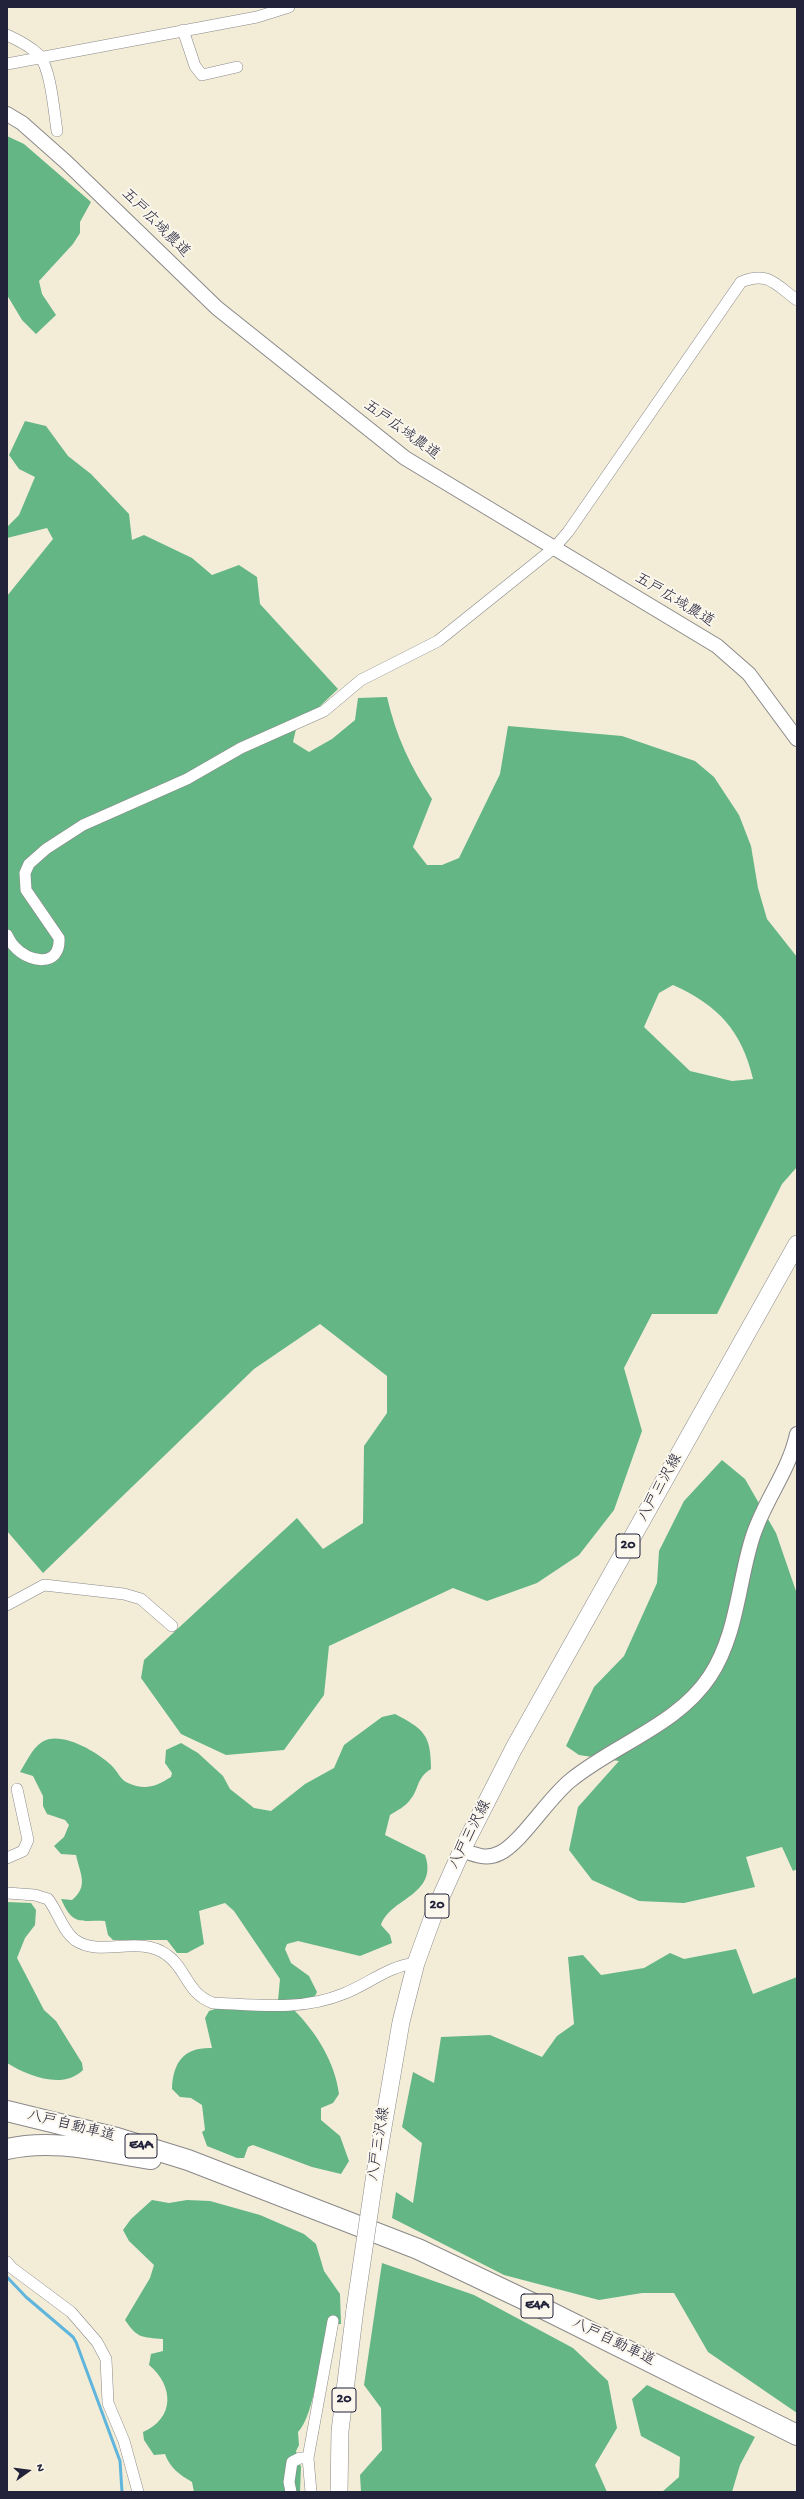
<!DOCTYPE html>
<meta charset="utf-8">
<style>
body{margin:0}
#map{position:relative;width:804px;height:2499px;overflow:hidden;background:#f3edd7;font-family:"Gochi Hand",sans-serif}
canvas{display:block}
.frame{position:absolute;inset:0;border:8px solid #22223b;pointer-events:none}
.north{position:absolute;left:8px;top:2451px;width:40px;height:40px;-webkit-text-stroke:3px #fbf7ec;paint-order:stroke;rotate:76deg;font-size:11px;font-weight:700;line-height:16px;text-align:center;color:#22223b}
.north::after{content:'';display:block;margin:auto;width:14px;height:18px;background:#22223b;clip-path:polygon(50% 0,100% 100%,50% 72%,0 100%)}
</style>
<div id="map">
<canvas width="804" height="2499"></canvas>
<div class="frame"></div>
<div class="north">N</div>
</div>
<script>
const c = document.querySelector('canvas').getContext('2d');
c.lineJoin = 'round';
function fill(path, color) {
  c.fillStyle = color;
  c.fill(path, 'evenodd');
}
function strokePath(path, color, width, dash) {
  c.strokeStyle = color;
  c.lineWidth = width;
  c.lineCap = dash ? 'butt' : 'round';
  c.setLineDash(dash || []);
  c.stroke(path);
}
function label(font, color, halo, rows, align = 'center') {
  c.font = font + ' "Gochi Hand","Klee One",sans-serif';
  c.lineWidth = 4;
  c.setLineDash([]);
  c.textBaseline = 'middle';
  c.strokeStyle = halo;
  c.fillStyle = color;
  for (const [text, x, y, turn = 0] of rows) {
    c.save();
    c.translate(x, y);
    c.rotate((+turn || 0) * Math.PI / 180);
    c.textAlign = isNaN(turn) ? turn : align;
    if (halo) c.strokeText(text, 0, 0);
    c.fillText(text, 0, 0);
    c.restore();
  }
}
const forest = new Path2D(`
 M7 136 24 144 91 202 80 222V233L73 244 39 281 42 294 56 315 36 334 22 320 7 295Z
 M25 421 46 426 68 456 91 474 129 514 132 540 144 535 192 558 212 575 239 565 257 577 260 604 338 689 296 729 293 742 309 752 332 739 355 720 358 698 387 697C396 736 410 766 432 799L413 847 427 865H442L459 858 500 774 508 726 622 736 695 761 714 777 739 815 751 846 758 888 767 919 797 957V1167L782 1184 717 1314H652L624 1368 642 1431 614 1510 579 1555 537 1583 487 1601 453 1588 329 1646 324 1695 284 1750 226 1755 181 1734 141 1678 144 1660 297 1518 323 1549 363 1523 364 1446 387 1413V1376L320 1324 254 1369 43 1573 7 1531V596L53 539 47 528 7 538V527L19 515 35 477 19 469 9 455ZM673 985C718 1005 742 1031 753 1079L732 1081 690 1071 644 1027 659 993Z
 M722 1460 745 1479 776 1533 797 1594V1869L793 1871 782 1847 746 1857 755 1887 684 1903 639 1901 592 1880 569 1850 578 1807 619 1761 579 1755 566 1746 594 1687 624 1656 657 1583 659 1551 684 1501Z
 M395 1714C424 1729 431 1735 431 1769 416 1778 419 1790 410 1800 405 1807 396 1811 390 1815L385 1835 425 1855C439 1895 390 1898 381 1925L390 1935 392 1943 360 1956 298 1941 287 1944 285 1949 291 1963 309 1976 317 1992 314 1998 278 2001 280 1979 234 1911 225 1903 199 1911 204 1944 187 1953H177L167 1940H113L108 1935 105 1921C79 1920 73 1926 61 1899L72 1900C89 1886 80 1874 76 1855L61 1854 54 1846 64 1837 69 1825 65 1820 47 1814 43 1806V1796L33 1776 20 1772C26 1763 32 1748 42 1742 61 1730 97 1752 111 1765 117 1770 121 1781 128 1783 145 1791 157 1786 171 1777L172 1773 165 1763 166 1750 181 1743 198 1753 223 1776 230 1789 254 1808 271 1811 305 1784 334 1768 344 1745 382 1717Z
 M7 1902 31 1903 36 1910 35 1925 25 1938 17 1958 44 2010 56 2021 82 2063 83 2070C63 2090 28 2076 7 2063Z
 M736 1949 753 1994 797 1977V2413L708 2352 674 2293H642L599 2300 504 2275 392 2218 396 2192 413 2203 422 2143 402 2127 413 2072 434 2083 441 2037 490 2035 542 2057 557 2036 574 2024 568 1957 583 1955 601 1975 644 1968 670 1953 684 1959Z
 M215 2009 294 2010C316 2032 335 2062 339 2094L333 2103 321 2108V2120L340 2136 349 2161 341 2174 312 2167 253 2145 248 2147 244 2158H237L207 2146 202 2132 205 2130 202 2105 191 2098 180 2097 172 2089C173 2062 184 2047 212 2048L205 2018 209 2011Z
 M152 2200 169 2203 187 2200 210 2201 260 2215 304 2234 316 2244 324 2271 340 2294 341 2324H327C322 2348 314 2417 298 2432L299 2445 296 2451 301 2467 300 2492H194L192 2482C180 2475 170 2468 165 2454L154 2455 144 2440 143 2432C175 2418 174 2386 149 2365L151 2354 163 2351V2339C142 2337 138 2339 125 2320L150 2278 154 2265 129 2241 123 2230 131 2219Z
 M382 2263 474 2295 573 2348 608 2381 617 2428 595 2465 607 2492H361L360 2475 382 2450 381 2408 364 2385Z
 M647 2385 755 2437 740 2465 732 2492H662L679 2477 680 2457 641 2436 632 2399Z`);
const stream = new Path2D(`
 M7 2277 26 2297 73 2337 76 2342 120 2461 122 2492`);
const minor = new Path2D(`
 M183 30 195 66 202 75 237 67
 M7 35C18 40 30 46 39 55 51 69 54 112 57 131
 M7 64 257 17 289 7
 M7 935C9 939 11 943 14 946 28 963 61 968 59 938L26 890 25 873 29 864 46 849 83 825 187 779 241 748 324 711 361 680 438 641 554 548 568 532 741 282C768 271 775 284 797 300
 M7 1605 44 1585 124 1594 141 1599 172 1626
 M7 1858 23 1851 28 1840 17 1789
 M7 1893 35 1895 48 1899C58 1912 63 1931 75 1940 101 1958 139 1934 167 1955 187 1969 186 1993 213 2003 258 2005 301 2011 343 1994 369 1984 388 1966 416 1963
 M7 2262 12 2268 71 2312 97 2342 106 2359 108 2403 124 2441 138 2492
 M291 2492 289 2482 292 2462 300 2458H308
 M311 2492 308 2458 333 2321`);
const tertiary = new Path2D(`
 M7 114 22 123 66 162 217 308 405 458 717 646 749 674 797 739
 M462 1850C475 1855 486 1860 500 1853 521 1843 549 1797 571 1780 615 1744 678 1725 710 1676 737 1635 738 1584 752 1539 763 1502 789 1472 797 1434`);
const primary = new Path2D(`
 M375 2174 401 2022 416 1963 436 1908 462 1850 514 1748 797 1244
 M339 2492 340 2431 355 2309`);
const motorway = new Path2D(`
 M7 2111 117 2138 188 2160 418 2249 538 2306 797 2435
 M7 2149C55 2138 103 2152 151 2159`);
const primaryBridge = new Path2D(`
 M355 2309 375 2174`);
const shields = [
 [628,1546,24],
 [437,1906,24],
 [141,2146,32],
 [537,2306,32],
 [344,2400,24]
];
const shieldNames = [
 ["20",628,1546],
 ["20",437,1906],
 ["E4A",141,2146],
 ["E4A",537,2306],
 ["20",344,2400]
];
const streetNames = [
 ["五戸広域農道",155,224,45],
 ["五戸広域農道",401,431,36],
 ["五戸広域農道",674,601,31],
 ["八戸三沢線",661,1488,-61],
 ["八戸三沢線",471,1835,-63],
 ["八戸自動車道",71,2127,14],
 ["八戸三沢線",380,2144,-81],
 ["八戸自動車道",613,2343,26]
];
fill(forest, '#64b684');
strokePath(stream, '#60b5dc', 3);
strokePath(minor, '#8a8889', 12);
strokePath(tertiary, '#8a8889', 16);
strokePath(primary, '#8a8889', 18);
strokePath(motorway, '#8a8889', 22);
strokePath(minor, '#fff', 11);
strokePath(tertiary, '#fff', 14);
strokePath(primary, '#fff', 17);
strokePath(motorway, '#fff', 20);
strokePath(primaryBridge, '#8a8889', 18, []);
strokePath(primaryBridge, '#fff', 17);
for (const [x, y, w] of shields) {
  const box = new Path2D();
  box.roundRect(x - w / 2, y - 12, w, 24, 3);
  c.fillStyle = '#fbf7ec';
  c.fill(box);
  strokePath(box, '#22223b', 1);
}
label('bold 14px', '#22223b', null, shieldNames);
label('15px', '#22223b', '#fbf7ec', streetNames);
</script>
